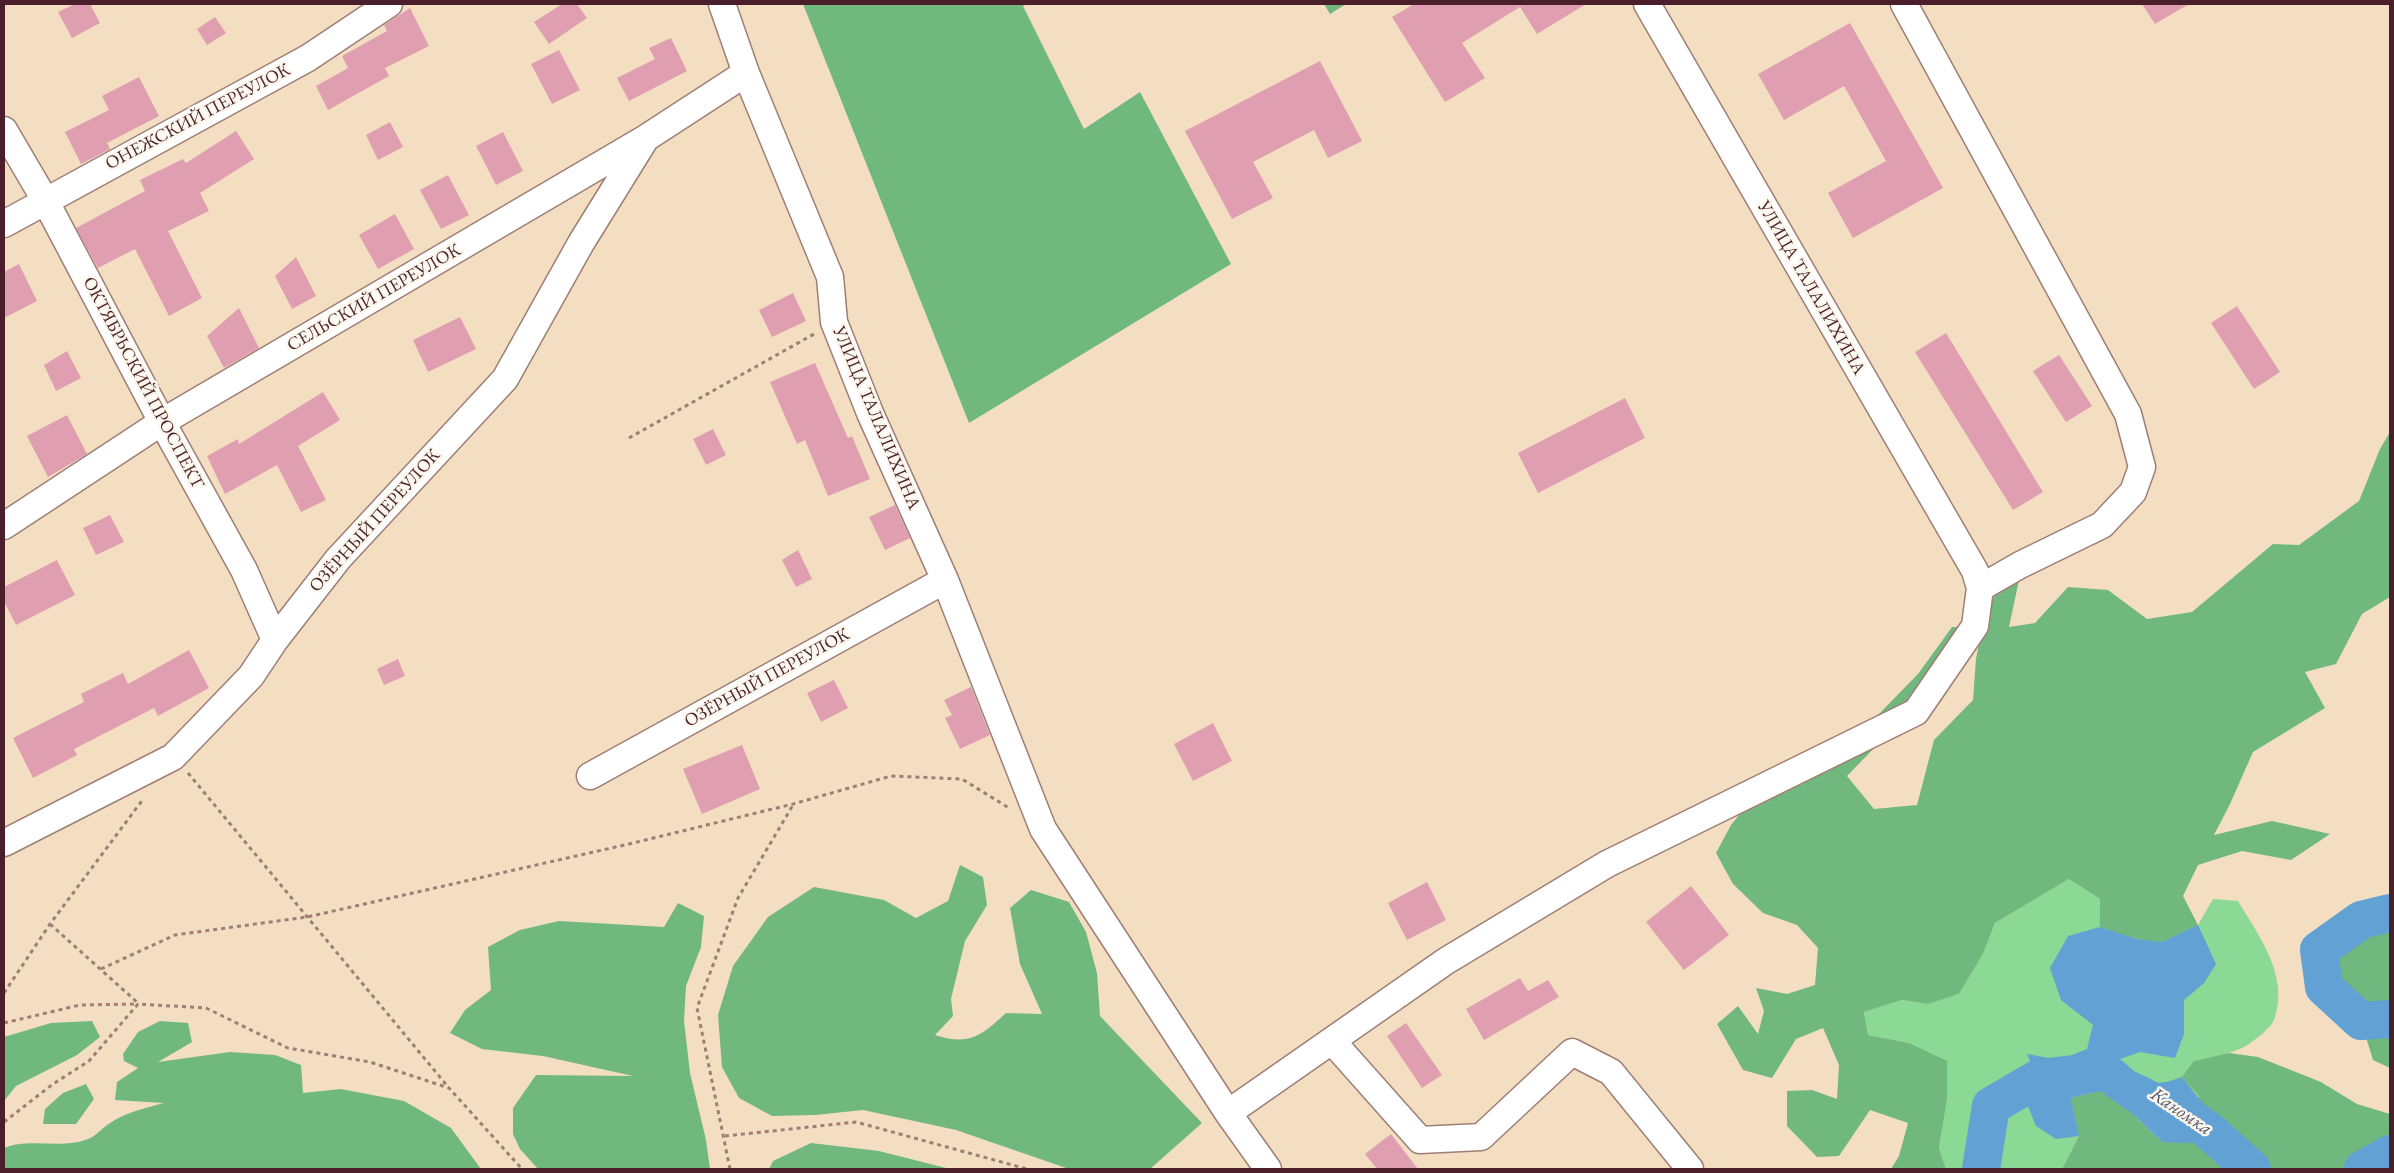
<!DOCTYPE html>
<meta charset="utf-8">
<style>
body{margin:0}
#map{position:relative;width:2394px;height:1173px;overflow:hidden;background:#f3dec1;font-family:"EB Garamond",serif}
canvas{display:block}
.frame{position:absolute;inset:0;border:5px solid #4a1f2b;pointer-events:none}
</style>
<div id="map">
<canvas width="2394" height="1173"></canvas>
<div class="frame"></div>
</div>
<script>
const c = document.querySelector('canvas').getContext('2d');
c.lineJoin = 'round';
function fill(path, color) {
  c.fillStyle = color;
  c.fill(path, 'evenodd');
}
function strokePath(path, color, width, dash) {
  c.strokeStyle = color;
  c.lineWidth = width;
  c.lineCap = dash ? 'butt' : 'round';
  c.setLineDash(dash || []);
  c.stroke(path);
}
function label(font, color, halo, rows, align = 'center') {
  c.font = font + ' "EB Garamond",serif';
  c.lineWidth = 5;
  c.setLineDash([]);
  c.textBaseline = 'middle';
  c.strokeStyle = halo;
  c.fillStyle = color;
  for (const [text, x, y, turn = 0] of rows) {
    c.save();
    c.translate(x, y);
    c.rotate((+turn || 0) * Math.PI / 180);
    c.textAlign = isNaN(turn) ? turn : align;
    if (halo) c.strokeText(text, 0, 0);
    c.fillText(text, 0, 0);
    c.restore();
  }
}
const green = new Path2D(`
 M2069 879 2100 899 2198 925 2213 899 2238 901C2259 936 2290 977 2274 1020 2271 1028 2256 1039 2249 1044 2234 1054 2212 1057 2194 1061L2199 1096 2079 1136 2062 1169H1946L1939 1148 1947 1100 1909 1043 1868 1035 1864 1012 1902 1000 1928 1004 1959 994 1983 954 1995 923Z`);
const forest = new Path2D(`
 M803 4H1028L1023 6 1084 129 1140 92 1231 264 969 423Z
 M1324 4H1346L1330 14Z
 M2390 432V597L2362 614 2336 664 2305 672 2325 708 2253 752 2230 804 2214 835 2272 821 2330 834 2291 860 2242 851 2198 865 2183 896 2198 925 2162 942 2137 939 2100 927V899L2069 879 1995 923 1983 954 1959 994 1928 1004 1902 1000 1864 1012 1868 1035 1909 1043 1947 1061V1100L1939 1148 1946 1169H1891L1899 1156 1908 1123 1870 1110 1839 1156 1817 1157 1787 1126V1091L1812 1090 1837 1099 1839 1065 1823 1028 1796 1039 1772 1078 1743 1070 1717 1024 1738 1006 1758 1034 1764 1011 1756 988 1787 994 1815 985 1818 948 1797 925 1763 913 1733 884 1716 853 1731 825 1756 794 1875 718 1918 674 1952 627H1965L1882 740 1847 776 1874 809 1917 805 1934 740 1973 700 1976 659 1984 618 2001 582 2019 580 2009 627 2035 623 2068 587 2108 590 2147 619 2192 612 2273 544 2299 545 2359 501 2380 449Z
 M960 865 983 877 987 905 965 941 951 999 953 1016 935 1035C969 1046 981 1036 1006 1013L1042 1014 1020 964 1010 908 1031 890 1069 902 1086 932 1097 973 1100 1016 1202 1123 1150 1169H1069L956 1130 863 1110 815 1115 772 1116 739 1098 722 1067 718 1015 733 966 768 917 814 887 884 900 916 918 948 901Z
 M678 903 704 916 701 947 686 986 684 1021 690 1073 706 1140 710 1169H538L520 1149 513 1134V1108L536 1075 633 1076 543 1056 482 1049 450 1033 465 1010 491 990 488 947 520 930 559 921 664 927Z
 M2390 913V1068L2373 1060 2361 1021 2324 987 2319 950 2361 920Z
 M92 1021 100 1037 77 1055 16 1086 4 1101V1037L51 1023Z
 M160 1021 188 1023 192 1042 158 1062 230 1052 275 1055 301 1065 303 1093 341 1089 404 1101 451 1128 481 1169H4V1148C30 1137 60 1150 88 1139 96 1136 102 1128 110 1123 126 1112 146 1108 164 1103L115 1100 117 1082 138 1068 124 1061 123 1054 138 1032Z
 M2229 1053 2258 1057 2321 1082 2357 1104 2390 1114V1169H2062L2079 1136 2071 1098 2100 1091 2134 1115 2162 1142 2199 1096 2182 1077 2194 1061Z
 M86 1084 94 1099 76 1124H43L45 1109 63 1093Z
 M811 1143 879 1151 950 1169H769L773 1161Z`);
const water = new Path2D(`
 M2198 925 2216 964 2204 983 2184 1000V1034L2175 1058 2140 1052 2120 1059 2134 1071 2161 1084 2182 1077 2212 1115 2208 1130 2189 1143 2162 1142 2134 1115 2100 1091 2071 1098 2079 1136 2056 1139 2036 1126 2027 1104 2038 1078 2027 1054 2060 1060 2087 1049 2093 1025 2061 1000 2050 968 2068 936 2100 927 2137 939 2162 942Z`);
const river = new Path2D(`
 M2390 913 2361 920 2319 950 2324 987 2361 1021 2390 1019
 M2166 1101 2208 1130 2252 1169
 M1981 1169 1991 1106 2039 1078 2090 1072
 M2363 1169 2390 1154`);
const building = new Path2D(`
 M75 4H90L100 23 72 38 58 12Z
 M562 4H577L587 18 549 44 534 22Z
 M1414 4H1586L1537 34 1520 7 1462 43 1485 78 1445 102 1392 17Z
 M2142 4H2189L2155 24Z
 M410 8 429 46 385 68 389 76 328 110 316 86 348 68 342 56 387 31 384 25Z
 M215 17 226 33 207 45 197 29Z
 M1850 23 1943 188 1853 238 1828 193 1886 161 1844 86 1784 120 1758 74Z
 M671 38 687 71 629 101 617 78 655 59 649 48Z
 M559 50 580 90 552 104 531 64Z
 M1320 61 1362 141 1328 158 1314 130 1253 162 1273 198 1232 219 1185 131Z
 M139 77 159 116 107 143 110 149 81 164 65 132 109 110 102 96Z
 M390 122 403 147 378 160 366 135Z
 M236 131 254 159 200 193 209 211 168 231 202 298 169 316 135 249 98 268 76 228 145 191 140 180 183 159 186 163Z
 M503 132 523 171 496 185 476 146Z
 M448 175 469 215 441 229 420 190Z
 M395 214 414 249 378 269 359 235Z
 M296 257 316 296 292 309 275 276Z
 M19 264 37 301 4 318V272Z
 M793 293 806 321 772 337 759 310Z
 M2237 306 2280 372 2254 389 2211 323Z
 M239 308 259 348 224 368 207 336Z
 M460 317 476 349 428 372 413 340Z
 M1946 333 2043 492 2013 510 1915 352Z
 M67 351 81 378 56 391 44 365Z
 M2059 355 2092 406 2066 422 2033 371Z
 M815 363 848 438 852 436 870 479 828 496 805 440 797 444 770 382Z
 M323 392 340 420 298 446 326 500 301 512 277 465 225 494 207 456 238 439 239 444Z
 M1625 398 1645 438 1538 493 1518 453Z
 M67 415 87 454 48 477 27 436Z
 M713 429 726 455 706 465 693 439Z
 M895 505 910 538 885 550 869 517Z
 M110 515 124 542 96 555 83 528Z
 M798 550 812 579 796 587 782 560Z
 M57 560 75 595 16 625 4 601V587Z
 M189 650 209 688 158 716 154 708 74 749 77 755 33 778 13 738 84 702 81 694 123 673 128 684Z
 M398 659 405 676 384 685 377 669Z
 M834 680 848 708 821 722 807 693Z
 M971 687 990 735 960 749 945 718 952 715 944 700Z
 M1213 723 1232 761 1193 781 1174 744Z
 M742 745 760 789 702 814 683 769Z
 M1427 882 1446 920 1407 940 1388 903Z
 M1691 886 1729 935 1684 970 1646 922Z
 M1520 978 1528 991 1548 980 1559 997 1484 1040 1466 1009Z
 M1406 1023 1442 1075 1422 1088 1387 1036Z
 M1391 1134 1418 1169H1377L1365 1154Z`);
const path = new Path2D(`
 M629 438 814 334
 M188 773 449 1088
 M50 924 138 1003
 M101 969 175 935 307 917 629 844 793 804 891 776 962 779 1009 808
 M4 993 50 924 144 798
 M4 1023 80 1005 137 1004
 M4 1122 53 1084 89 1061 138 1004 206 1008 288 1048 370 1062 449 1088 522 1169
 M725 1136 856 1122 1027 1169
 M730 1169 697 1008 738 898 793 805`);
const minor = new Path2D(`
 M722 4 746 73 830 277 834 322 870 413 945 580 1043 829 1228 1113 1446 961 1607 864 1916 712 1975 626 1980 588 1975 571 1647 4
 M1904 4 2128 414 2142 467 2133 492 2102 525 2020 565 1980 588
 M4 130 45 200 162 422 244 570 275 640
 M4 224 308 58 389 4
 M4 526 162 422 646 138 746 73
 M590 776 945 580
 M4 843 173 757 251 676 275 640 338 559 505 379 581 243 646 138
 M1332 1041 1420 1140 1481 1137 1572 1052 1611 1072 1690 1169
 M1228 1113 1268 1169`);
const streetNames = [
 ["ОНЕЖСКИЙ ПЕРЕУЛОК",198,117,-28],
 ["УЛИЦА ТАЛАЛИХИНА",1811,288,60],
 ["СЕЛЬСКИЙ ПЕРЕУЛОК",374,298,-30],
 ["ОКТЯБРЬСКИЙ ПРОСПЕКТ",143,383,62],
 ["УЛИЦА ТАЛАЛИХИНА",876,418,67],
 ["ОЗЁРНЫЙ ПЕРЕУЛОК",375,521,-48],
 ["ОЗЁРНЫЙ ПЕРЕУЛОК",767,678,-29]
];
const waterNames = [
 ["Каномка",2181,1112,34]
];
fill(green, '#8cd895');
fill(forest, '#71b87e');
fill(water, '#61a1d3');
strokePath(river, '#61a1d3', 38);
fill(building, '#e09eb1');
strokePath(minor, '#9e7e76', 29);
strokePath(path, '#9e7e76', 3, [4, 4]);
strokePath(minor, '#fff', 26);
label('18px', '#4a1f2b', '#fbf7ec', streetNames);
label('italic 19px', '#53536e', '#fbf7ec', waterNames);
</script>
